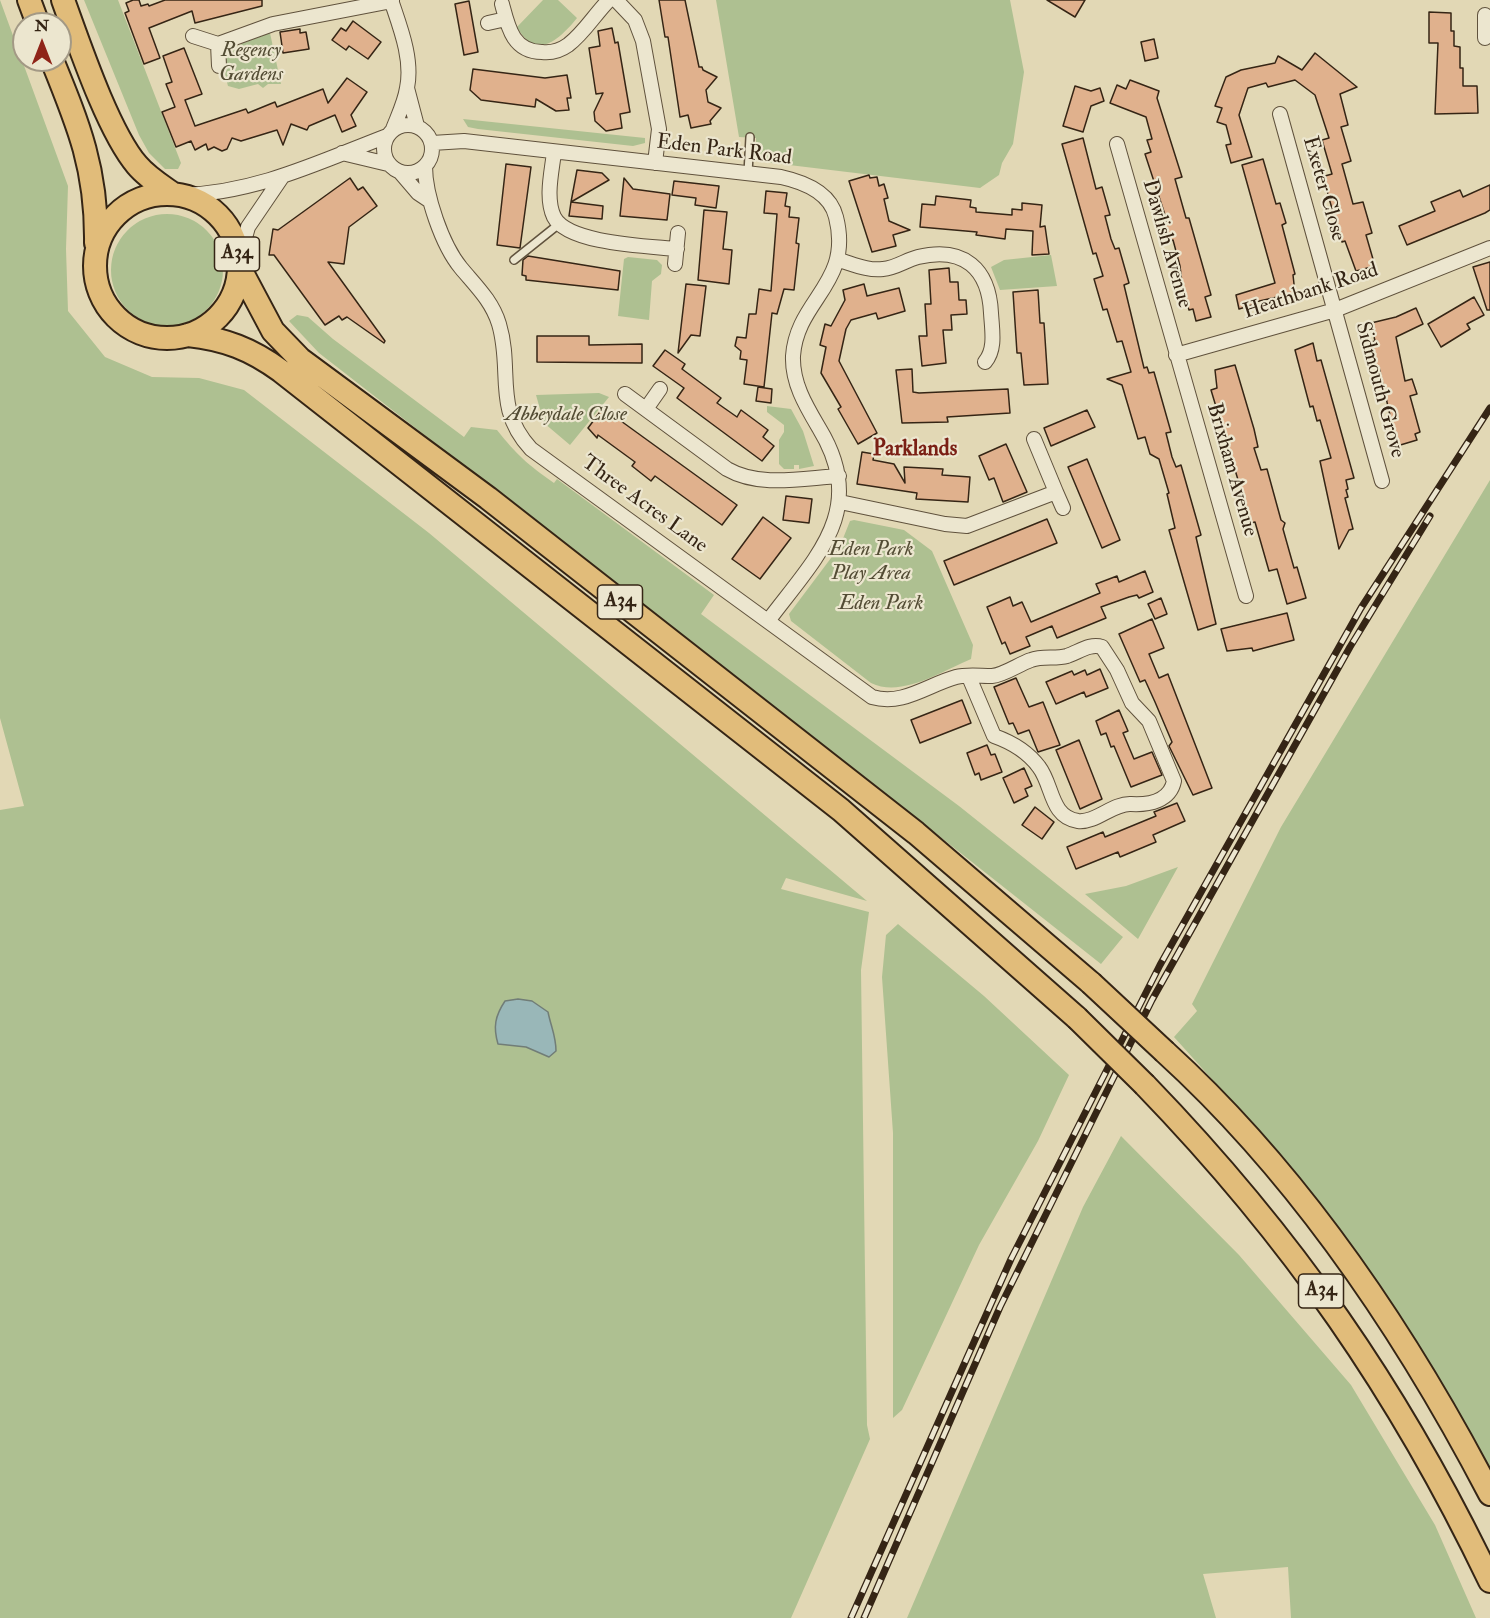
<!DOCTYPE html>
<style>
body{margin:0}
#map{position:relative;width:1490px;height:1618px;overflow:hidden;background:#e2d8b5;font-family:"IM FELL Double Pica",serif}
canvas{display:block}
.north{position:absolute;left:12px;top:12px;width:60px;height:60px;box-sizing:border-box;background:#ece6cf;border:2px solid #a39985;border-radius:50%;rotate:0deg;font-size:16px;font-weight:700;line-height:24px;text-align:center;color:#352515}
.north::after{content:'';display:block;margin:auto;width:21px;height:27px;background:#8f2418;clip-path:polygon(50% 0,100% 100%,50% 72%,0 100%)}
</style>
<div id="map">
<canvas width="1490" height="1618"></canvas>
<div class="north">N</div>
</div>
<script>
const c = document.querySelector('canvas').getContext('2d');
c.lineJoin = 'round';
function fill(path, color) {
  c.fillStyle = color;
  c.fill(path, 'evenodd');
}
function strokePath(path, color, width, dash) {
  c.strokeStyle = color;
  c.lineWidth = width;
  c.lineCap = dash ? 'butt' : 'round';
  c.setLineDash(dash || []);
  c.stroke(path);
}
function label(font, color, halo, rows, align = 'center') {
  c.font = font + ' "IM FELL Double Pica",serif';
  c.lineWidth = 4.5;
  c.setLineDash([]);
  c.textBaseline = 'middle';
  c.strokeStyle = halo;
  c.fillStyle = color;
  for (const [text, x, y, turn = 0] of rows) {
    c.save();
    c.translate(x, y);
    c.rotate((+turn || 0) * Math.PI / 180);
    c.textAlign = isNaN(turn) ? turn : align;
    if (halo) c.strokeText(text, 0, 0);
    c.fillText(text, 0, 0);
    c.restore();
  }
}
const green = new Path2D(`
 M0 0 68 186 66 249 68 311 105 357 152 377 199 378 244 390 429 533 867 901 786 878 781 889 869 912 861 970 867 1425 870 1439 791 1618H0V810L24 806 0 718Z
 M84 0H118L181 163 178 169H165L149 153 139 135Z
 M543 0H558L577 18C560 39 536 62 517 27Z
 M716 0H1010L1024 72 1013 144 1002 163 999 175 980 188 756 161V138L739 137Z
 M270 33 281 84H268L263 88 258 84 239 89 228 86 224 71 227 52 243 43Z
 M463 119 645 138V143L633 146 478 129 468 127Z
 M111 270a56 56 0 1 1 112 0a56 56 0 1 1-112 0Z
 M1051 255 1057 286 1000 290 991 267 1004 260Z
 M628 257 657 260 662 265 661 274 652 281 649 320 618 316 624 259Z
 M297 315 308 317 333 339 464 437 471 427 497 430C517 455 527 464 554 483L557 479 714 595 701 614 959 806 1123 937 1101 964 872 783 319 353 289 321Z
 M599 393 609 397 570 445 544 423 536 395Z
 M767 406 791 409 803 431 814 466 799 469V465H794V469H784L779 464V440L784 432V425L767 412Z
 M1490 480V1468C1451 1396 1410 1325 1361 1259 1303 1181 1239 1109 1174 1037L1197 1011 1192 1004 1281 827Z
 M854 520 904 530 932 551 973 645 971 659C942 671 902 698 871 683L791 621 789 614 840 546 850 521Z
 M1178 867 1138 939 1085 894 1126 886Z
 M898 924 984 996 1069 1075 1038 1141 979 1245 902 1410 893 1418V1133L882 977 886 935Z
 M1121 1136 1239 1255 1351 1385 1435 1525 1476 1618H1291L1288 1567 1203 1574 1216 1618H907L1083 1207Z`);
const water = new Path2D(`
 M518 999 532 1001 548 1012C551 1027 556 1036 556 1051L549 1057 526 1047 498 1044C493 1027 495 1016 505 1001Z`);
const building = new Path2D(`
 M133 0H139L141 6 148 4 149 6 165 0H262V6L195 23 192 11 149 28 160 58 144 64 125 13 129 11 126 3Z
 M659 0H685L699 67H702L703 70 717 77 706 90 708 102 721 108 710 121 711 124 691 128 688 115 680 117 668 37H665Z
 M1047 0H1085L1075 17Z
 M469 1 478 52 464 55 455 4Z
 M1429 12 1451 13V31H1454V46L1460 47V68H1463V86H1477L1478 113 1435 114 1438 43H1429Z
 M353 21 381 42 368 59 349 46 346 50 332 40 341 28 346 31Z
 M612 28 615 43 618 42 630 112 620 114 622 128 606 131 595 121 594 112 603 93 596 94 589 48 600 46 598 31Z
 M300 29V33L306 32 309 49 283 53 280 32Z
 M1154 39 1158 58 1145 61 1141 42Z
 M184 48 202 94 185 100 195 126 246 109 248 113 275 102 277 107 323 89 328 103 347 78 367 92 351 115 356 126 342 132 335 115 309 126 307 130 291 124 283 145 277 130 241 141 232 138 227 149 222 151 214 147 208 150 206 144 195 150 191 141 176 147 162 112 175 107 166 84 172 82 163 56Z
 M1315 53 1357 87 1340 94 1348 125 1341 127 1351 161 1342 164 1353 204 1363 202 1372 233 1366 235 1375 266 1356 271 1345 241 1342 242 1328 195 1325 176 1332 174 1322 140 1329 138 1315 95 1295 80 1268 87 1266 83 1248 88 1239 115 1252 157 1231 163 1226 145 1231 144 1226 125 1217 122 1222 108 1215 106 1226 77 1241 70 1275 63 1278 56 1302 70Z
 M473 69 545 78 567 75 571 98H567L569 110 556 111 536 99 535 107 481 100 470 90Z
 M1130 80 1159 91 1157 98 1182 177 1175 179 1186 218H1189L1211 295 1205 297 1211 317 1196 321 1193 309 1189 310 1183 292 1180 266 1173 240 1169 241 1164 222 1167 221 1145 154 1151 152 1147 140 1152 139 1146 117 1110 103 1117 85 1126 89Z
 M1075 86 1091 91 1100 88 1104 101 1091 106 1083 132 1063 126Z
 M1083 138 1096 189 1102 187 1110 215 1105 216 1111 239 1115 249 1119 248 1129 283 1124 285 1144 368 1147 367 1149 373 1154 372 1171 432 1166 433 1172 457 1176 467 1181 465 1201 535 1196 537 1216 624 1198 630 1169 530 1175 528 1167 494 1169 493 1159 459 1150 454 1145 437 1138 439 1122 385 1107 379 1131 372 1122 341 1117 342 1107 309 1103 310 1094 279 1103 276 1096 253 1093 254 1062 144Z
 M1263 159 1276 204 1280 203 1286 223 1282 225 1295 274 1293 275 1295 293 1255 302 1256 304 1239 309 1236 295 1275 283 1242 165Z
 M506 164 531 167 520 248 497 245Z
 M577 170 602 173 609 180 571 202Z
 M869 175 870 178 877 177 879 186 884 184 888 198 884 199 889 221 910 230 893 235 896 246 872 252 849 181Z
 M350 178 358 190 363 187 377 206 349 227 344 264 328 262 385 341 384 343 347 317 342 320 339 316 325 325 274 255H269L273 229 278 230Z
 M624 178 633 189 670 194 667 220 620 216Z
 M674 181 719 186 716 208 695 205 696 198 672 195Z
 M1490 185V210L1485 213 1407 245 1399 226 1435 211 1431 202 1460 190 1463 197Z
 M766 191 787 193 785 206 790 207 789 217 799 218 796 243 799 244 794 290 784 289 777 314 772 313 764 387 744 384 747 360 740 359 741 351 735 346 737 337 746 338 749 314H756L759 289 771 291 777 214 764 213Z
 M936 196 971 200 970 207 976 208V212L1012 215V209L1022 210V203L1042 205 1040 227 1045 226 1049 254 1032 255 1033 231 1006 229 1005 239 976 235 977 232 920 227 922 204 935 205Z
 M571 202 603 206 602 219 569 216Z
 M704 210 727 212 723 249 732 250 729 284 698 280Z
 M528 256 620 271 618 290 526 280V276L522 275 523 260Z
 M1490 262V310H1487L1473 267Z
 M949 268 950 282H958L959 300H966L967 314 951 315 952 330H943L946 363 922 366 919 336H927L925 304H931L929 270Z
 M686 284 706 286 700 336 691 335 678 353Z
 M864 284 867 296 899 288 905 311 878 319 876 313 851 320 846 329 839 361 877 433 858 444 838 409 841 407 821 373 826 347 820 345 825 324 831 326 845 300 843 290Z
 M1038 290 1040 323H1044L1048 384 1024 385 1021 353H1017L1013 292Z
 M1474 297 1484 315 1467 324 1470 329 1441 347 1428 324Z
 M1416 308 1423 324 1396 337 1405 381 1412 379 1417 394 1410 396 1420 432 1415 434 1417 440 1397 446 1379 367 1375 368 1368 343 1375 341 1371 323 1396 317Z
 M537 336H589V345L642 344V363L537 362Z
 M1313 343 1317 361 1321 360 1354 478 1346 480 1348 489 1346 490 1348 497 1345 498 1353 529 1349 530 1339 549 1320 461 1331 458 1320 420 1317 421 1313 406 1310 407 1295 350Z
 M665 350 685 364 682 369 721 398 717 403 737 417 741 410 768 430 763 437 774 446 762 461 677 398 684 388 653 366Z
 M1235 365 1254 429 1258 447 1254 448 1261 470 1267 469 1281 520 1285 523 1283 529 1294 568 1297 567 1306 598 1287 604 1277 569 1269 571 1255 522 1251 523 1211 390 1217 388 1215 370Z
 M912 369 913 392 919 393 1008 389 1010 413 947 417 948 422 902 423 896 370Z
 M758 387 772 389 771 403 756 401Z
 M603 408 737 505 722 525 655 476 651 481 632 466 635 462 598 435 597 438 588 428Z
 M1087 410 1095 427 1051 446 1044 428Z
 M1006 444 1027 492 1003 502 994 478 989 480 979 456Z
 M862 452 874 454 873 460 894 464 905 483 904 467 943 469 942 475 970 477 968 502 916 499 917 493 857 484Z
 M1087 459 1120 540 1102 548 1068 467Z
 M786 496 812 499 809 523 783 520Z
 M763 517 791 538 760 579 732 559Z
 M1047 519 1057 543 954 585 944 561Z
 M1145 571 1153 592 1139 598 1137 595 1129 597 1101 607 1106 618 1057 638 1052 626 1026 637 1030 646 1010 654 1005 642 1002 644 987 607 1010 597 1013 606 1022 602 1031 622 1100 593 1096 584 1117 576 1119 582Z
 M1161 598 1167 614 1155 619 1148 604Z
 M1287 613 1294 640 1253 651 1252 648 1227 651 1221 629Z
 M1152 619 1164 648 1149 654 1159 678 1168 674 1169 677 1212 788 1193 795 1169 746 1172 742 1155 702 1145 680 1140 682 1119 634Z
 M1100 669 1108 688 1086 697 1084 692 1056 704 1046 682 1072 671 1074 675 1085 670 1087 675Z
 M1016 678 1029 707 1043 702 1060 745 1038 752 1029 730 1018 734 1013 723 1009 724 994 687Z
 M962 700 971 723 920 743 911 720Z
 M1119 710 1128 731 1123 733 1134 759 1152 752 1162 775 1131 787 1114 746 1111 747 1106 733 1101 735 1096 721Z
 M1079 740 1102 799 1080 809 1056 750Z
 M987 745 991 755 995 754 1002 772 981 780 979 773 975 775 967 753Z
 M1024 768 1032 786 1025 789 1028 796 1014 803 1003 778Z
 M1177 803 1185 821 1153 835 1156 842 1120 857 1118 852 1076 869 1067 847 1103 832 1105 837 1156 816 1154 812Z
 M1035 807 1054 822 1042 839 1022 825Z`);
const service = new Path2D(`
 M748 173 750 137
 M514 260 559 224`);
const minor = new Path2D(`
 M391 0C400 27 413 59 407 88 405 102 398 116 393 129
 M616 0 635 20 643 41 659 129 655 163
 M502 4C508 27 513 52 542 52 551 53 561 50 568 45 584 33 595 14 609 0
 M1485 15V38
 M488 23 506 19
 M193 36 218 44 219 66
 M218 44 273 24 392 1
 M407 88 417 126
 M1280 114 1382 481
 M384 149a24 24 0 1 1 48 0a24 24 0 1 1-48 0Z
 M432 143 464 141 781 177C804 182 830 192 836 217 853 284 797 299 793 356 792 383 806 406 819 428 869 510 816 557 768 621
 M1117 144 1246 596
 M554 152C552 171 545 198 554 217 568 244 648 246 677 249
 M342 153 388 164
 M425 166C425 195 442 245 461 268 476 286 492 301 499 324 513 371 493 408 531 449L872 697C903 706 927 685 956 677 967 674 980 676 992 676 1004 675 1019 664 1031 660 1042 656 1056 659 1067 656 1079 652 1090 643 1102 647L1117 670 1132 703 1149 721 1174 781C1170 801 1149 805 1131 804 1113 803 1096 823 1078 821 1050 817 1053 785 1039 767 1028 752 1011 742 994 736L969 677
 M400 172 418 193 430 201
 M182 195C256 193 319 162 387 136
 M239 259 248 227 282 177
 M839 260C853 264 868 271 883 269 896 268 906 260 918 257 964 246 989 269 991 313 992 330 996 349 985 362
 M675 264 678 233
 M1176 355 1335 310 1490 248
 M625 394 727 469C760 488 803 478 839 476
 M646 409 660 389
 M1056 492 1063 508
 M840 502 945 524 967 526 1056 492 1034 439`);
const trunk = new Path2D(`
 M29 0 38 24
 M63 0C79 44 108 131 137 165 147 177 160 185 173 194
 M52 60C79 126 97 170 96 243
 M95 266a72 72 0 1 1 144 0a72 72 0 1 1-144 0Z
 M239 267 273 331 300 359 488 498 916 833 1091 983
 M188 335C225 339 251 349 281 371L841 810 1077 1018
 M1165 1052C1300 1175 1406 1333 1490 1494
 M1145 1085C1292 1237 1399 1391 1490 1581`);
const rail = new Path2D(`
 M851 1618 1011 1259 1160 965 1361 608 1490 408
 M864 1618 1000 1307 1152 1000 1350 647 1430 516`);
const trunkBridge = new Path2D(`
 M1091 983 1165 1052
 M1077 1018 1145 1085`);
const shields = [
 [237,254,45],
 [620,602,45],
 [1321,1291,45]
];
const shieldNames = [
 ["A34",237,254],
 ["A34",620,602],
 ["A34",1321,1291]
];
const parkNames = [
 ["Regency",251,51],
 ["Gardens",251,75],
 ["Abbeydale Close",566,415],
 ["Eden Park",871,550],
 ["Play Area",871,574],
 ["Eden Park",881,604]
];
const streetNames = [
 ["Eden Park Road",724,151,7],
 ["Exeter Close",1323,189,74],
 ["Dawlish Avenue",1166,244,74],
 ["Heathbank Road",1311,292,-18],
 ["Sidmouth Grove",1379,390,75],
 ["Brixham Avenue",1231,470,74],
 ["Three Acres Lane",644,505,36]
];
const neighbourhoodNames = [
 ["Parklands",915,450]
];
fill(green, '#aec091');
fill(water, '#99b7b8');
strokePath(water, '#717d77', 1.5);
fill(building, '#e0b18d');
strokePath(building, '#352515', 1.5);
strokePath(service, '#60523d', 10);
strokePath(minor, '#60523d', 16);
strokePath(trunk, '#352515', 26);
strokePath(service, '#ece6cf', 7);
strokePath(minor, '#ece6cf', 14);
strokePath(trunk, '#e1bc7a', 22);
strokePath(rail, '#352515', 7);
strokePath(rail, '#ece6cf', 4.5, [14]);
strokePath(trunkBridge, '#352515', 26, []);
strokePath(trunkBridge, '#e1bc7a', 22);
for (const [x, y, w] of shields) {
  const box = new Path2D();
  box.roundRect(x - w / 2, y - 17, w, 34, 4.5);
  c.fillStyle = '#ece6cf';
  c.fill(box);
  strokePath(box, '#352515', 1.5);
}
label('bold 20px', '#352515', null, shieldNames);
label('italic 21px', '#534c34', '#ece6cf', parkNames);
label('21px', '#352515', '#ece6cf', streetNames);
label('bold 22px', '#7a1f14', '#ece6cf', neighbourhoodNames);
</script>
